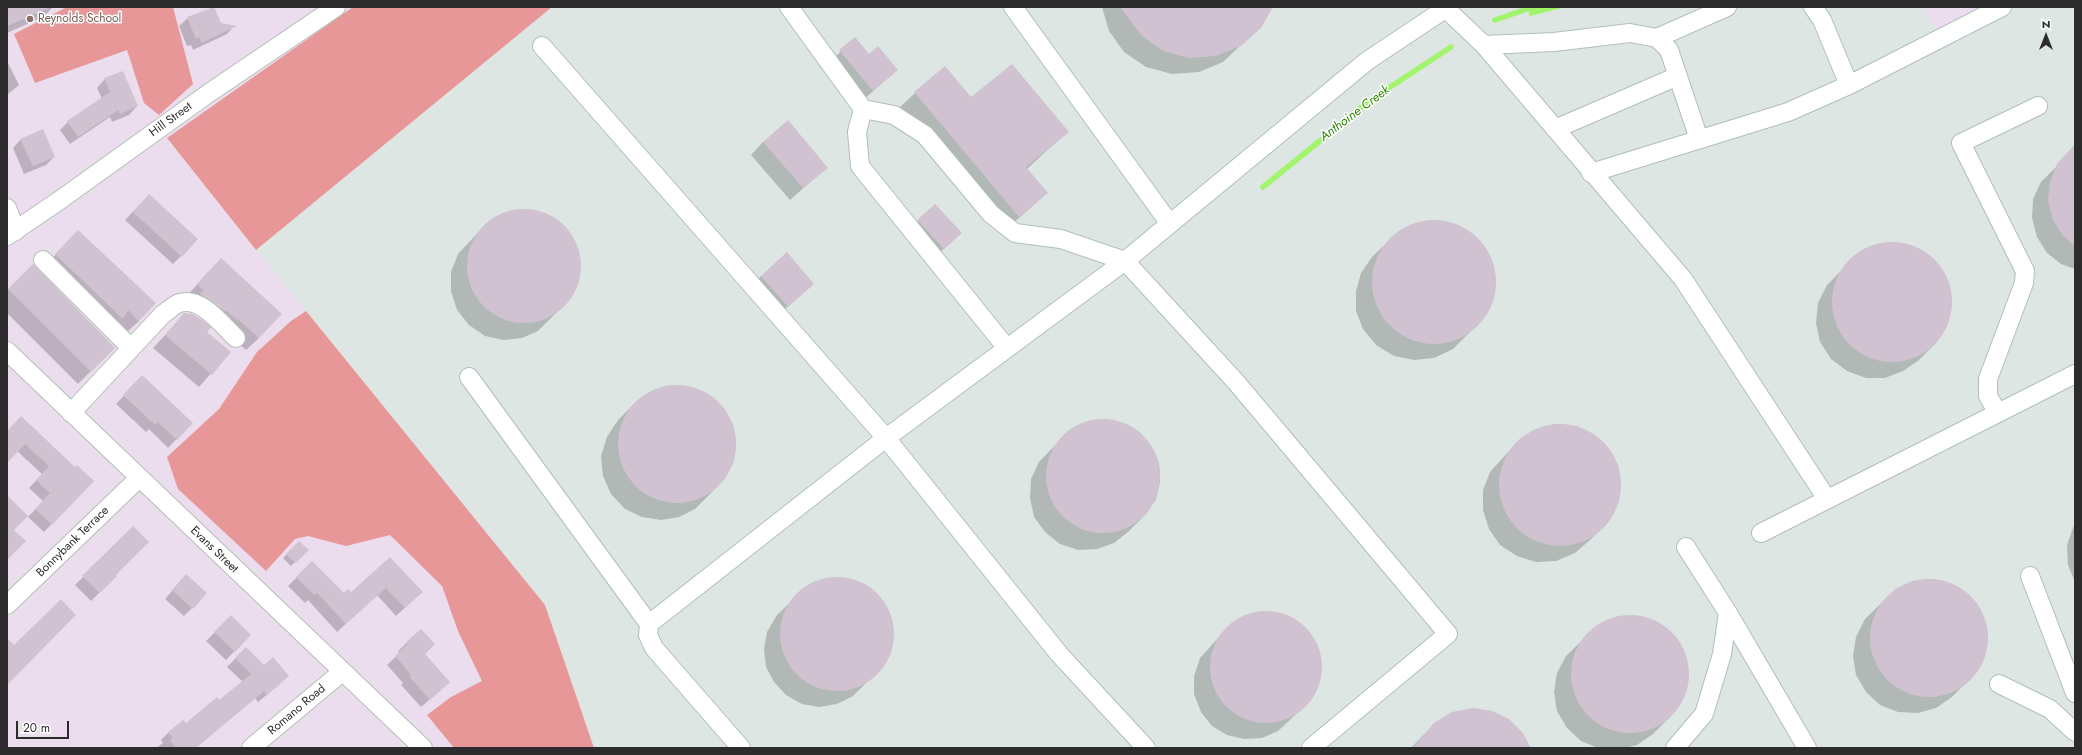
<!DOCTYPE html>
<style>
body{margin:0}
#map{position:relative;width:2082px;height:755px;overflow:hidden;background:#ecddee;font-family:Jost,sans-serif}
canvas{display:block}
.frame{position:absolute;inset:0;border:8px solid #2c2c2c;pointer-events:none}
.north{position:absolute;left:2026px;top:16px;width:40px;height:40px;-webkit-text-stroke:3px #fff;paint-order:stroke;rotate:0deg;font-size:11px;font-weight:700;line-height:16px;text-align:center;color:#2c2c2c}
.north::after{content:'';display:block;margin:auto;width:14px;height:18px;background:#2c2c2c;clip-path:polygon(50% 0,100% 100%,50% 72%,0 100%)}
.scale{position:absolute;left:16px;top:721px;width:53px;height:18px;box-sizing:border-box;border:2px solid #2c2c2c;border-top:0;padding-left:5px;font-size:12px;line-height:14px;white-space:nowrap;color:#2c2c2c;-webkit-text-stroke:3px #fff;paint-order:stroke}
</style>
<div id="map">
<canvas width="2082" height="755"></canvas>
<div class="frame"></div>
<div class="north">N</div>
<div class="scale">20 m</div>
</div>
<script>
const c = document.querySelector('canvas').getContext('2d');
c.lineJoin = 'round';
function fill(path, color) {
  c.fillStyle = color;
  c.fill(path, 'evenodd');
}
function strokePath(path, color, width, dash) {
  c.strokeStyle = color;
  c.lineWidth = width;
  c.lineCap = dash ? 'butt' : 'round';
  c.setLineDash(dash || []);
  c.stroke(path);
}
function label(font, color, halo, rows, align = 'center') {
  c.font = font + ' Jost,sans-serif';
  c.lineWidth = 3;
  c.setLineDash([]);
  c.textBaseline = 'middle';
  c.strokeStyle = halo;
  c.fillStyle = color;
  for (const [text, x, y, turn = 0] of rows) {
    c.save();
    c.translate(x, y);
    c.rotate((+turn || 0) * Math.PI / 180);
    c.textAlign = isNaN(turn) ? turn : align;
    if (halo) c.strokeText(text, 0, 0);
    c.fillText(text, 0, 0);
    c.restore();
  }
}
const industrial = new Path2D(`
 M552 7H1923L1936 31 1983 7H2075V748H594L545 605 256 250Z`);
const green = new Path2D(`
 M67 7H173L193 84 159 115 144 103 127 50 35 83 14 34Z
 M353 7H552L256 250 167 138Z
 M306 311 545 605 594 748H454L427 715 451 697 482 681 458 631 442 586 390 535 346 546 308 536 295 539 266 571 178 489 167 457 219 409 257 352 291 321Z`);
const water = new Path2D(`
 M1527 7H1566L1530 16Z`);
const shadow = new Path2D(`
 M7 7H53L43 17 7 33Z
 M1102 7H1272L1260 27 1223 62 1199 72 1172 74 1146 67 1124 52 1109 31Z
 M188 18 220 24 234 26 227 34 193 50 191 45 187 46 179 26Z
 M855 39 869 55 896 70 860 103 827 64Z
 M7 61 19 85 7 95Z
 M105 79 137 106 129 115 112 122 110 117 70 144 60 130 68 122 102 99 97 88Z
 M915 93 971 99 1067 132 1027 169 1047 193 1002 233 898 109Z
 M21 139 54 157 46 165 24 174 13 148Z
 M763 142 826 168 790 200 751 155Z
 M2075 148V269L2061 264 2047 253 2037 237 2032 218 2033 199 2041 182Z
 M141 203 181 256 173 264 125 220Z
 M935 205 952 241 935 257 910 229Z
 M525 210 544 214 560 223 571 235 579 252 580 269 577 286 568 301 538 331 522 338 504 340 485 336 469 325 457 310 451 291V272L458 254 488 222 506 213Z
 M1424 222H1443L1462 228 1478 240 1490 257 1495 277 1493 298 1484 317 1470 332 1453 349 1434 358 1414 360 1394 356 1376 345 1363 329 1356 311V291L1361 273 1372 257 1390 240 1405 228Z
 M1896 243 1915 247 1931 257 1943 272 1950 290 1951 309 1946 327 1936 343 1919 360 1903 371 1885 378H1866L1847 371 1831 359 1820 342 1816 323 1818 303 1827 285 1858 254 1876 245Z
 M66 244 139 321 126 333 44 267Z
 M33 265 114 348 78 384 7 313V291Z
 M208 272 259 338 246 350 186 297Z
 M761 276 813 284 775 318 749 289Z
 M185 314 230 352 199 387 153 348Z
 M142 377 192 423 168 448 149 429 146 432 116 404Z
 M671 386 692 388 710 396 724 409 733 425 736 443 734 461 725 478 712 492 695 509 679 517 661 520 642 517 625 509 611 494 603 476 601 456 607 437 618 420 635 403 652 391Z
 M1105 420 1123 423 1139 432 1151 446 1159 463 1160 481 1156 499 1146 514 1129 531 1114 543 1097 549 1078 550 1060 544 1045 532 1034 517 1030 498 1031 479 1039 462 1069 431 1086 423Z
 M1556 424 1576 426 1593 434 1608 448 1618 465 1621 485 1617 505 1607 523 1590 540 1575 553 1556 561 1536 562 1517 556 1500 545 1489 529 1483 510V490L1490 472 1520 439 1537 429Z
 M7 432 93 481 44 532 28 517 43 501 29 488 42 474 17 451 7 461Z
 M2075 522V582L2068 565 2067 545Z
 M133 528 114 575 116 576 91 601 75 585Z
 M299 542 307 550 291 566 283 558Z
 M390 558 413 600 396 616 377 595 337 632 308 600 305 603 288 586 312 562 344 594H351Z
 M827 578H847L865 585 880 597 890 614 893 633 890 651 882 667 853 696 837 704 819 707 802 704 786 695 774 682 766 667 764 649 767 632 777 615 809 585Z
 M1933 579 1952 584 1968 594 1980 609 1987 627V647L1981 665 1969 680 1952 697 1936 708 1918 713 1898 712 1880 705 1866 692 1856 675 1853 656 1856 637 1865 619 1896 589 1914 581Z
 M178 584 192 608 184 616 165 599Z
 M1262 612 1281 614 1298 622 1311 636 1319 652 1321 670 1317 687 1308 702 1291 719 1278 731 1262 738 1244 739 1227 735 1212 726 1201 712 1194 694V676L1200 658 1228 627 1244 616Z
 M231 616 250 635 226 660 206 641Z
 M1634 616 1653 621 1669 631 1681 646 1688 664V683L1682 701 1670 717 1653 734 1637 745 1625 748H1598L1581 741 1567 728 1557 711 1554 692 1557 673 1566 656 1597 626 1615 618Z
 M421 630 424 654 441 690 421 707 401 685 403 683 387 665 400 653 398 651Z
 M246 648 280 684 258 702 255 698 195 748H156L163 743 161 740 169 732 186 725 243 682 227 667Z
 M1434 724 1530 748H1411Z`);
const stream = new Path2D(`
 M1495 20 1533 7
 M1263 187 1369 101 1451 47`);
const building = new Path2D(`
 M7 7H51L7 26Z
 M214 7 221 23 237 26 201 43 199 37 196 39 187 17Z
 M1120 7H1273L1261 28 1241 46 1216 56 1189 58 1163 51 1141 35Z
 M855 37 869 54 878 46 898 70 873 91 839 50Z
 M1012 64 1069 132 1026 167 1048 193 1019 217 914 92 945 66 971 97Z
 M123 71 138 106 120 114 118 110 78 137 67 121 110 92 104 78Z
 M788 120 828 168 803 188 763 142Z
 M43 129 55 157 33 166 20 139Z
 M2075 144V246L2063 236 2053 220 2048 201 2050 182 2057 164Z
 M149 194 198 239 182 257 133 212Z
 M935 204 962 233 944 249 917 220Z
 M467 266a57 57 0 1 1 114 0a57 57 0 1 1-114 0Z
 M1372 282a62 62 0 1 1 124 0a62 62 0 1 1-124 0Z
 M78 230 156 303 139 321 128 310 123 319 55 254Z
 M1832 302a60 60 0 1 1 120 0a60 60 0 1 1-120 0Z
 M787 252 814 284 788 307 761 276Z
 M221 258 282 314 259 338 238 319 237 320 226 310 224 311 200 294 204 290 197 284Z
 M33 264 115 348 91 372 8 289Z
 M184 313 192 314 204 321 211 327 207 332 231 352 212 375 165 335Z
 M142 375 193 423 177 440 158 422 155 425 123 395Z
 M618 444a59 59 0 1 1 118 0a59 59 0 1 1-118 0Z
 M21 416 75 467 77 465 94 481 52 525 35 509 50 493 36 480 49 466 25 444 7 463V431Z
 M1046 476a57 57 0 1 1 114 0a57 57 0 1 1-114 0Z
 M1499 485a61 61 0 1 1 122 0a61 61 0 1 1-122 0Z
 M7 495 28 516 14 530 26 541 7 560Z
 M133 526 149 542 116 575 117 576 100 593 82 576Z
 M299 541 309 550 296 563 286 554Z
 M390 557 423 592 405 608 386 588 346 624 317 593 314 595 296 577 312 561 344 593 348 589 351 592Z
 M186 574 207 593 193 609 172 590Z
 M780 634a57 57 0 1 1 114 0a57 57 0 1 1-114 0Z
 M1870 638a59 59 0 1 1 118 0a59 59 0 1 1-118 0Z
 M61 599 76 615 7 685V638L14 645Z
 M1210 667a56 56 0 1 1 112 0a56 56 0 1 1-112 0Z
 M1571 674a59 59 0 1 1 118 0a59 59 0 1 1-118 0Z
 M231 615 251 635 235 652 214 632Z
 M421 629 435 644 425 654 450 682 430 700 409 676 411 675 395 656 408 644 406 642Z
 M246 647 264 665 273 657 289 676 267 695 264 691 196 748H176L170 740 173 738 168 732 183 720 186 723 217 697 219 700 251 674 235 658Z
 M1473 708 1492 711 1509 719 1523 733 1531 748H1413L1434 723 1452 712Z`);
const minor = new Path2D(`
 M789 7 863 109 857 132 860 166 1006 347
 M1013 7 1170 224
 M1444 7 1484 45 1683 279 1827 499
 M1813 7 1822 20 1849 85
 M1657 38 1727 7
 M1484 45 1554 42 1630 33 1657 38 1669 50 1699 139
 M542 46 886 438 1059 654 1146 748
 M863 109 894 115 925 135 991 214 1015 233 1061 239 1125 261 1236 382 1448 634 1311 748
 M1555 129 1678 76
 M1591 173 1788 112 1849 85 2002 7
 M7 208 16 231
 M7 236 60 200 209 93 336 7
 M43 260 131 348
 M7 351 423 748
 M469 377 649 624
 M71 413 163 314C168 311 174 305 179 303 201 296 222 325 236 338
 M1998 413 1988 396V379L2024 283 2025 271 1961 143 2038 106
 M1761 533 2075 374
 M1686 547 1728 613 1807 748
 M2030 576 2075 693
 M7 605 139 478
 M1999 684 2050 709 2075 732
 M251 748 342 672
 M741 748 654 648 648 635 649 624 886 438 1125 261 1367 61 1445 9
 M1675 748 1704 714 1722 654 1728 613`);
const markers = [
 [30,19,4,"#8d6e63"]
];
const educationNames = [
 ["Reynolds School",38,19]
];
const streetNames = [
 ["Hill Street",171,120,-36],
 ["Bonnybank Terrace",73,542,-44],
 ["Evans Street",214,550,44],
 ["Romano Road",297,710,-40]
];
const waterNames = [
 ["Anthoine Creek",1355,114,-37]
];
fill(industrial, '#dee6e3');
fill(green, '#e79798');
fill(water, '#a2f46c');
fill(shadow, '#0003');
strokePath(stream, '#a2f46c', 5.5);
fill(building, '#d0c2d0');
strokePath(minor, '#b1c0b3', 20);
strokePath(minor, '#fff', 18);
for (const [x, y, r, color] of markers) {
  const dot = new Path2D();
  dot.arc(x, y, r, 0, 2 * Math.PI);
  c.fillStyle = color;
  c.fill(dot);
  strokePath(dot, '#fff', 1.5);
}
label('12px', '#785e54', '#fff', educationNames, 'left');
label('12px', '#2c2c2c', '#fff', streetNames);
label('italic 13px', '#318709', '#fff', waterNames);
</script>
